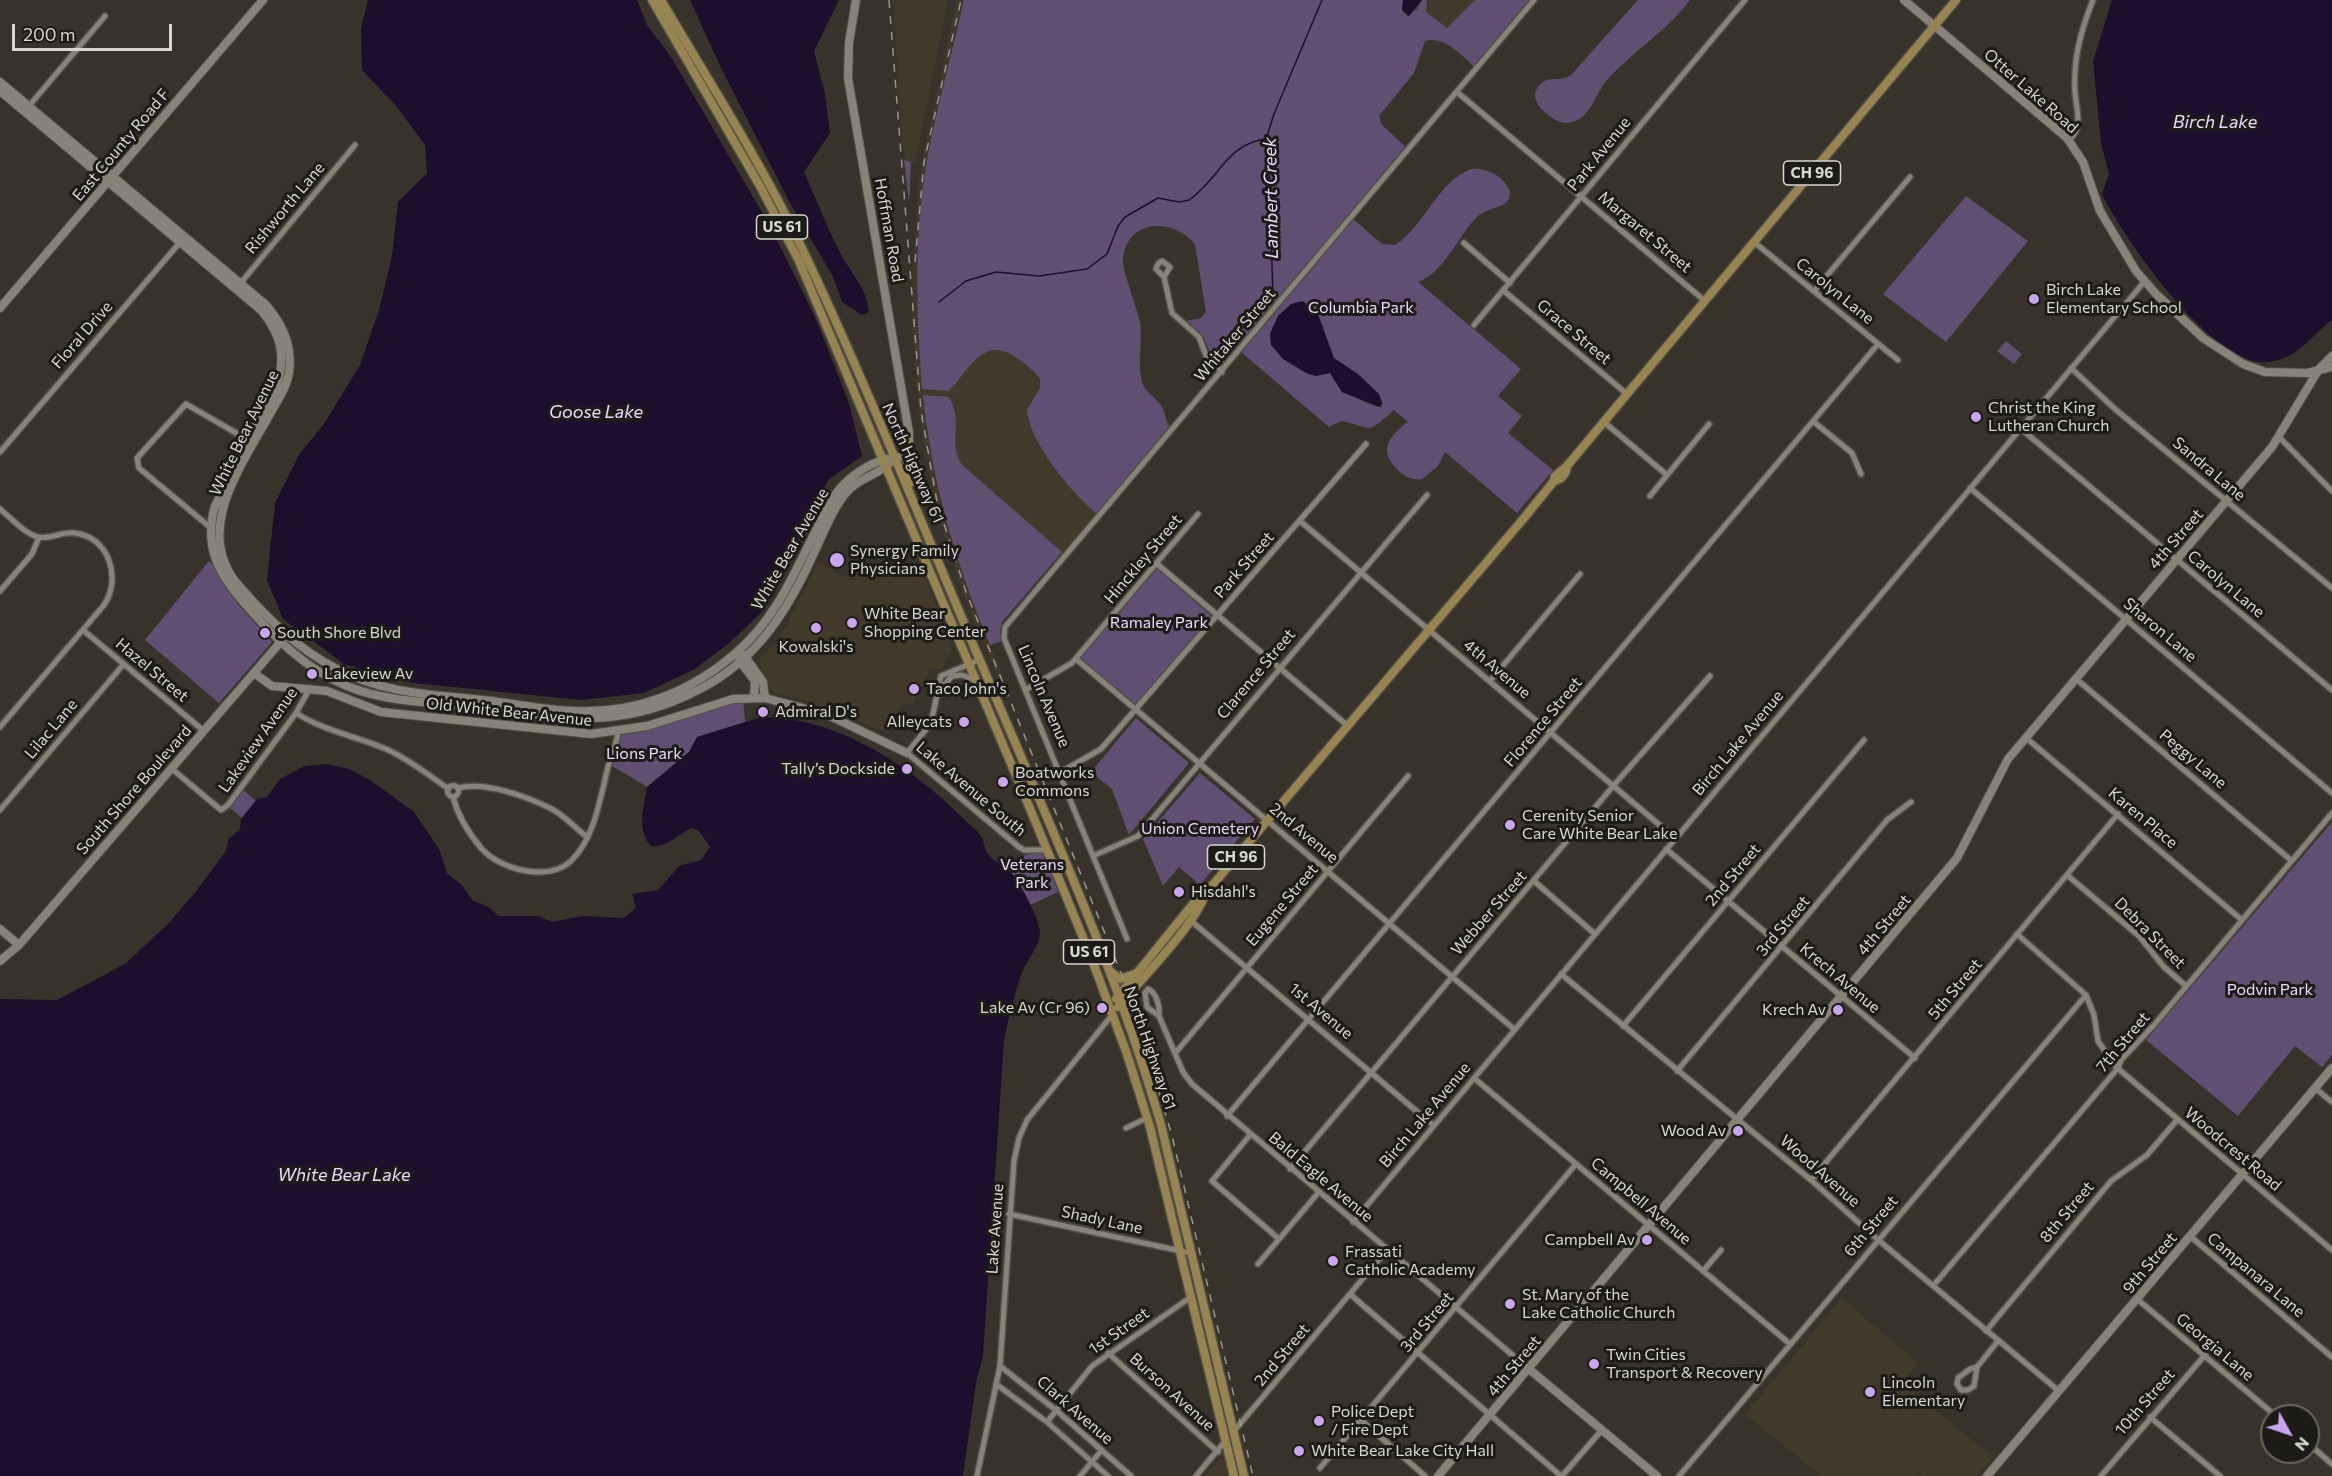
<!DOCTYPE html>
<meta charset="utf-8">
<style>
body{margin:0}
#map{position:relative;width:2332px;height:1476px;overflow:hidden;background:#37332a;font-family:Commissioner,sans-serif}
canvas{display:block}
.north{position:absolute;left:2260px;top:1404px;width:60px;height:60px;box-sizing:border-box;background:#1d1b17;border:2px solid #686661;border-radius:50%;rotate:130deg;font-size:16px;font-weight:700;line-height:24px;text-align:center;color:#d8d6d0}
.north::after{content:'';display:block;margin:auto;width:21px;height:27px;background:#c9a5ee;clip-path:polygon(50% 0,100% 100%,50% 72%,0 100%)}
.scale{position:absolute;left:12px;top:24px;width:160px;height:27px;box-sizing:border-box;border:3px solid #d8d6d0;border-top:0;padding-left:8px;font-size:18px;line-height:21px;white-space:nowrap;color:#d8d6d0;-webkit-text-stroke:4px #1d1b17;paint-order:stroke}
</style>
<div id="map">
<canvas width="2332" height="1476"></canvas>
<div class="north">N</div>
<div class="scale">200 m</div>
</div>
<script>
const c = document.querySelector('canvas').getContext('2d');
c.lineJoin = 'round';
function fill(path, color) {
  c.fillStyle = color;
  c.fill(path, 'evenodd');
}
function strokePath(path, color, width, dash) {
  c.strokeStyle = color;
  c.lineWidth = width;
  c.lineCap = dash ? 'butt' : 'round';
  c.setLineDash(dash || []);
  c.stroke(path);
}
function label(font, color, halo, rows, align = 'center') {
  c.font = font + ' Commissioner,sans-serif';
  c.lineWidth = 6;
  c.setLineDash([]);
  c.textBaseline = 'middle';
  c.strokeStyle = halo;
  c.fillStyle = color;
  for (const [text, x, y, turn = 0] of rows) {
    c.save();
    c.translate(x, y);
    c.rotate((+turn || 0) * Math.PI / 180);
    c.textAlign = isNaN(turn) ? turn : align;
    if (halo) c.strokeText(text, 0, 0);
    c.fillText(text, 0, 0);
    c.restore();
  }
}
const built = new Path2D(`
 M893 0H948L915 164H906L902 142Z
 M957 0H965L1010 306 1166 434 1047 570 972 601 1004 678 998 679 963 594 935 504 920 421 911 321 918 180Z
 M1408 0H1531L1476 66 1408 8Z
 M818 562 845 577 900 563 923 574 952 647 942 669 930 668 912 706 903 702 889 733 806 701 773 692 763 675 759 660 782 634Z
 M1842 1298 1918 1363 1902 1383 1993 1457 1977 1476H1922L1919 1474 1917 1476H1821L1745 1414Z
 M1220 1459 1225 1462 1229 1476H1205Z`);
const green = new Path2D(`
 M964 0H1403L1402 10 1407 16 1417 9 1422 0H1427L1426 12 1447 28 1475 0H1531L1475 67C1462 56 1444 35 1425 41L1414 73 1379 116 1382 125 1407 148 1224 365 1213 359 1203 336 1186 321 1201 318 1206 312 1195 244C1172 217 1126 219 1123 260 1122 268 1137 309 1140 322 1143 342 1137 363 1142 382 1145 393 1157 398 1162 407 1167 415 1164 421 1171 428L1097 514C1072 493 1030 444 1027 410L1040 388V379C1034 370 1024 363 1015 357 983 335 969 370 949 391L922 389C917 319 914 248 924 179 933 119 951 59 964 0Z
 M1638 0H1690C1667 31 1633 51 1607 80 1593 97 1590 123 1564 123 1548 119 1522 97 1543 82 1552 76 1562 82 1571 75Z
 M904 160 911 162 909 203Z
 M1471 169C1486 167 1504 176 1510 191 1511 211 1488 204 1474 220 1457 239 1443 273 1418 282L1521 369 1498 396 1522 416 1508 433 1553 470 1517 513 1445 452 1438 466 1422 479C1408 483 1385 463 1387 448 1389 437 1400 427 1408 422L1394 410C1364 436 1376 428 1341 421L1329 427 1241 352 1353 219 1382 244 1395 245C1425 226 1437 182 1471 169ZM1280 314 1383 403 1381 407H1377L1342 392 1330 373 1310 375 1280 356 1272 328Z
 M1966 196 2028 241 1946 342 1883 294Z
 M2006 341 2022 354 2014 364 1997 351Z
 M923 395 949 397C964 422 947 443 962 465L1062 552 1002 622 1000 631 1002 641 990 645C956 564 932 483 923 395Z
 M209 561 216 567 237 603 272 642 219 703 145 640Z
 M1156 568 1214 618 1137 707 1080 659Z
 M743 698 745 722 697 737 689 752 647 787 609 764 618 732Z
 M1136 718 1189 763 1129 835 1112 789 1091 772Z
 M1200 773 1255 819 1200 885 1179 867 1163 886 1143 839Z
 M242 789 256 801 242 818 229 807Z
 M2332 822V1055L2322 1067 2295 1046 2238 1116 2146 1040Z
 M1040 852 1045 856 1058 892 1030 905 1012 873 1025 855Z`);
const water = new Path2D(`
 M368 0H637L647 25 671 57 770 226 815 317 849 403 862 456 828 480 761 613 728 644 695 669 644 693 581 700 413 683 344 664 283 619 267 580 275 503 300 453 324 424 360 365 379 310 392 256 398 202 427 173 425 145 397 107 362 70 361 28Z
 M690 0H839L814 51 825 94 830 133 804 172C817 201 828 230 843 258 854 277 867 290 869 312L862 315 842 302 833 277 789 201 721 68Z
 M1403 0H1422L1409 16 1402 10Z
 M2112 0H2332V320C2310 336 2300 358 2268 362 2215 370 2123 238 2102 194L2109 174 2101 143 2093 61Z
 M1303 301 1318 314 1334 358 1358 374 1379 394 1382 402 1380 407 1342 392 1330 373 1316 376 1306 373 1283 359 1271 345 1270 334 1278 316 1291 304Z
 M762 717C840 717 915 769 968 823 972 827 978 831 981 836 985 843 984 850 990 856 996 863 1005 866 1011 873 1020 882 1041 921 1040 934 1038 949 1026 961 1021 975 1014 997 1008 1018 1004 1041L983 1356 976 1383 963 1476H0V999L57 1000 125 964 169 923 197 890 225 852 229 839 240 829 241 819 257 799 267 797 280 779 305 766 326 764 349 769 370 780 414 812 439 849 447 873 462 885 473 901 487 906 499 916H539L552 922 583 916 624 918 636 908 632 894 658 890 679 866 701 860 710 847 699 831 691 828C677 835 667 848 651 846 636 829 644 807 647 787L689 752 697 737Z`);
const stream = new Path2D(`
 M1273 298 1268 133 1274 114 1322 0
 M939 302 966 281 996 272 1039 276 1087 269 1107 254 1118 226 1125 217 1158 198 1179 202 1189 200C1221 178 1224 145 1268 138`);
const street = new Path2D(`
 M1457 92 1705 301
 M29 106 105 16
 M2069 140C2084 128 2076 108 2075 92 2073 59 2081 30 2093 0
 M1754 242 1898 360
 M1464 243 1510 283
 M1164 277 1170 267 1162 261 1158 264 1156 269 1164 277 1172 313 1199 337 1207 358 1222 372
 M239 285 355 145
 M1504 291 1627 394
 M1814 291 1910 177
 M1474 325 1745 0
 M2071 368 2115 409 2332 588
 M1604 422 1667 475
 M1814 422 1852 453 1861 474
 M2020 428 2332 690
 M2279 437 2332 491
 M0 452 182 240
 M1970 488 2332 793
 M1650 496 1709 424
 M0 509C11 518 24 533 38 537 50 540 62 531 75 533 109 537 122 578 104 605L0 727
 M1300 521 1675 838
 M211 528 139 468 137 458 186 404 250 441
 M1156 563 1348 726
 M0 591 32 554 39 537
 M83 630 204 731
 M1076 659 1514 1029
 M979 660 941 676 931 723 907 753 1019 847 1024 850H1046
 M2075 678 2292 861
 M1490 681 1580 574
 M1027 689 1072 663 1198 514
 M940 690 952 676 962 675 977 681
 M296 713C324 731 356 736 386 749 409 759 428 775 449 789
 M2025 737 2242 920
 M171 768 221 810 228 805 296 713 310 688
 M1061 772 1101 749 1366 444
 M447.5 791a5.5 5.5 0 1 1 11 0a5.5 5.5 0 1 1-11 0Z
 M458 788C485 781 525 796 550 808 563 814 575 828 587 837
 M453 797C458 816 469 834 482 849 501 870 549 882 571 861 595 838 600 798 608 767 611 756 617 744 618 732
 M0 810 123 665
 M1666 849 1915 1058
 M1095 855 1138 836 1427 495
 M2067 875 2139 936 2164 967 2186 986
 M1534 881 1595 934
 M1190 920 1433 1125
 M2017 934 2086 995 2094 1015 2098 1041 2115 1066 2332 1250
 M1127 939 1004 638 1005 627 1534 0
 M1561 974 1811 1180 1877 1239 2059 1391
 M1159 1016 1147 1007 1145 993 1148 989C1157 993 1160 1007 1159 1016L1183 1072 1192 1084 1529 1369
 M1623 1026 1864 740
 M1177 1051 1408 776
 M1677 1071 1887 820 1911 802
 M1474 1078 1790 1344
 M2315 1088 2332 1102
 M1227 1116 1878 344
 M1126 1128 1147 1118
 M1250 1135 1212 1181 1279 1239
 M1290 1169 1614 785 1710 676
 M1811 1180 2118 814
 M1009 1214 1190 1253
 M1353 1222 2144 282
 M2190 1236 2332 1357
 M1258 1264 1318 1193
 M1703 1271 1721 1250
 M1933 1286 2118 1068 2121 1060 2154 1025 2332 813
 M1351 1295 1561 1476
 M2137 1299 2276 1416
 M1986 1331 2111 1181 2147 1155 2177 1120
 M1108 1353 1218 1452
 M1000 1366 1057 1411 1131 1476
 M1977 1367 1974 1386 1968 1390H1961L1957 1384 1958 1378 1970 1369 1977 1367 1998 1341
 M996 1384 1047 1422 1108 1476
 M2150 1417 2220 1476
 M1361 1420 1425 1476
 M1047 1422 1092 1366 1191 1297
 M1234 1431 1387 1250
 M2308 1443 2332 1464
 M1320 1468 1576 1164
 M977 1476 1000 1366 1014 1161 1019 1138 1027 1120 1112 1015
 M1080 1476 1101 1451
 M1196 1476 1226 1440
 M1562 1476 1601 1431
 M1679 1476 2086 995
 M2101 1476 2205 1355`);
const secondary = new Path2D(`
 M1904 0 2067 138 2083 162 2100 211 2136 271 2156 294 2203 338 2243 364 2265 372 2307 373 2332 367
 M0 82 265 304C282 323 293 345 289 372 287 387 277 401 270 414 241 466 191 533 240 587 268 619 299 650 337 669 386 694 429 694 482 700 513 703 543 710 574 711 636 714 692 692 738 651 786 609 803 548 835 495 846 479 867 464 886 459 892 458 898 459 903 455 909 449 909 441 909 433L848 78 849 43 856 0
 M0 91 262 311C281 335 286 356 277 385L215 506C203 547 219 574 245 604 274 637 305 669 347 686 386 702 427 702 468 706 557 715 613 734 698 690 756 661 787 612 813 555 823 535 831 511 845 494 857 479 875 476 889 464
 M0 308 263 0
 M744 655 763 682 765 698
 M739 660 755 681 754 698
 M254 673 272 686 327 691 381 712 591 734 647 726 733 699 765 698 826 714 907 753
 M0 929 19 945
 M0 961 19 945 284 638
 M1529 1369 1657 1476
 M1438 1476 1957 858 2008 759 2272 447 2319 369 2332 356
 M1987 1476 2332 1068`);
const primary = new Path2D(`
 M652 0 760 186 799 261 1031 811 1091 957 1127 1054 1150 1127 1234 1476
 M661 0C708 80 759 159 799 242 865 380 921 523 981 663 1045 814 1116 968 1161 1125L1244 1476
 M909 442 907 466 910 483
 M1554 481C1562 479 1566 474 1567 466
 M1110 971 1120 979 1135 974
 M1116 999 1197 899 1205 894 1524 518 1554 481 1555 476 1567 466 1956 0
 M1118 1007C1140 980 1196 924 1205 894`);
const rail = new Path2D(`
 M889 0 921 411 937 502 966 592 1132 1000 1172 1136 1253 1476
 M915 262 924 162 961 0`);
const markers = [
 [2034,299,6,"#c9a5ee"],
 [1976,417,6,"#c9a5ee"],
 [837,560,8,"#c9a5ee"],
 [852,623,6,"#c9a5ee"],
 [816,628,6,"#c9a5ee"],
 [265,633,6,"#c9a5ee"],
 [312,674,6,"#c9a5ee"],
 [914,689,6,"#c9a5ee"],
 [763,712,6,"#c9a5ee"],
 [964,722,6,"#c9a5ee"],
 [907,769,6,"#c9a5ee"],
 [1003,782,6,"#c9a5ee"],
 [1510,825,6,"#c9a5ee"],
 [1179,892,6,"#c9a5ee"],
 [1102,1008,6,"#c9a5ee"],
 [1838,1010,6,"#c9a5ee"],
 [1738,1131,6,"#c9a5ee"],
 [1647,1240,6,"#c9a5ee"],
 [1333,1261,6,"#c9a5ee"],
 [1510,1304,6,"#c9a5ee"],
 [1594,1364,6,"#c9a5ee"],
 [1870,1392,6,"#c9a5ee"],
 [1319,1421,6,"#c9a5ee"],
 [1299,1451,6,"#c9a5ee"]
];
const shields = [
 [1812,173,57],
 [782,227,51],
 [1236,857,57],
 [1089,952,51]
];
const shieldNames = [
 ["CH 96",1812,173],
 ["US 61",782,227],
 ["CH 96",1236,857],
 ["US 61",1089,952]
];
const streetNames = [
 ["Otter Lake Road",2031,91,41],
 ["East County Road F",121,145,-50],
 ["Park Avenue",1599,154,-51],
 ["Rishworth Lane",285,208,-50],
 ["Hoffman Road",889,230,80],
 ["Margaret Street",1645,232,40],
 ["Carolyn Lane",1835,291,39],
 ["Grace Street",1574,332,40],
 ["Floral Drive",82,335,-49],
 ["Whitaker Street",1235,335,-50],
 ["White Bear Avenue",244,433,-64],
 ["North Highway 61",913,463,66],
 ["Sandra Lane",2209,469,40],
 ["4th Street",2176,539,-49],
 ["White Bear Avenue",790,549,-60],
 ["Hinckley Street",1143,559,-50],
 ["Park Street",1244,565,-49],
 ["Carolyn Lane",2226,584,40],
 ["Sharon Lane",2160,630,40],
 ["4th Avenue",1497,669,40],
 ["Hazel Street",152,670,40],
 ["Clarence Street",1256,674,-50],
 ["Lincoln Avenue",1044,696,67],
 ["Old White Bear Avenue",509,712,6],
 ["Florence Street",1543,722,-50],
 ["Lilac Lane",51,729,-50],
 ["Lakeview Avenue",258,740,-55],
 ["Birch Lake Avenue",1738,743,-50],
 ["Peggy Lane",2193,759,40],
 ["Lake Avenue South",971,789,40],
 ["South Shore Boulevard",134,790,-49],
 ["Karen Place",2143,818,40],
 ["2nd Avenue",1304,833,40],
 ["2nd Street",1733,875,-50],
 ["Eugene Street",1282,905,-50],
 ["Webber Street",1489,913,-49],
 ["4th Street",1884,925,-50],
 ["3rd Street",1783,926,-50],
 ["Debra Street",2150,933,45],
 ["Krech Avenue",1840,978,40],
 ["5th Street",1955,989,-50],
 ["1st Avenue",1321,1011,40],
 ["7th Street",2123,1042,-50],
 ["North Highway 61",1150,1048,71],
 ["Birch Lake Avenue",1425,1115,-50],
 ["Woodcrest Road",2233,1149,40],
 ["Wood Avenue",1820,1171,41],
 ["Bald Eagle Avenue",1321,1177,40],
 ["Campbell Avenue",1641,1201,40],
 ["8th Street",2067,1212,-50],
 ["Shady Lane",1102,1220,12],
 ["6th Street",1871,1226,-50],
 ["Lake Avenue",995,1229,-86],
 ["9th Street",2150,1263,-50],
 ["Campanara Lane",2256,1275,40],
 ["3rd Street",1427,1322,-50],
 ["1st Street",1119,1331,-35],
 ["Georgia Lane",2215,1347,40],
 ["2nd Street",1282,1355,-50],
 ["4th Street",1514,1366,-50],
 ["Burson Avenue",1172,1392,42],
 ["10th Street",2145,1402,-49],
 ["Clark Avenue",1075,1410,41]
];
const poiNames = [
 ["Birch Lake",2046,290],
 ["Elementary School",2046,308],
 ["Christ the King",1988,408],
 ["Lutheran Church",1988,426],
 ["Synergy Family",850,551],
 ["Physicians",850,569],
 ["White Bear",864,614],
 ["Shopping Center",864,632],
 ["South Shore Blvd",277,633],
 ["Kowalski's",816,647,"center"],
 ["Lakeview Av",324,674],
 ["Taco John's",926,689],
 ["Admiral D's",775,712],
 ["Alleycats",952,722,"right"],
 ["Tally’s Dockside",895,769,"right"],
 ["Boatworks",1015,773],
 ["Commons",1015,791],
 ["Cerenity Senior",1522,816],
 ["Care White Bear Lake",1522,834],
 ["Hisdahl's",1191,892],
 ["Lake Av (Cr 96)",1090,1008,"right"],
 ["Krech Av",1826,1010,"right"],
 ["Wood Av",1726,1131,"right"],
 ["Campbell Av",1635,1240,"right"],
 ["Frassati",1345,1252],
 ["Catholic Academy",1345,1270],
 ["St. Mary of the",1522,1295],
 ["Lake Catholic Church",1522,1313],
 ["Twin Cities",1606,1355],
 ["Transport & Recovery",1606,1373],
 ["Lincoln",1882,1383],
 ["Elementary",1882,1401],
 ["Police Dept",1331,1412],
 ["/ Fire Dept",1331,1430],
 ["White Bear Lake City Hall",1311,1451]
];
const parkNames = [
 ["Columbia Park",1361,308],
 ["Ramaley Park",1159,623],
 ["Lions Park",644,754],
 ["Union Cemetery",1200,829],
 ["Veterans",1032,865],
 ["Park",1032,883],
 ["Podvin Park",2270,990]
];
const waterNames = [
 ["Birch Lake",2215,122],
 ["Lambert Creek",1271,198,-91],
 ["Goose Lake",596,412],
 ["White Bear Lake",344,1175]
];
fill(built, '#413a2b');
fill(green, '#604f72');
fill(water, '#1e0e2d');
strokePath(stream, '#1e0e2d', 1.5);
strokePath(street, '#524f47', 8);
strokePath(secondary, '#524f47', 10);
strokePath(primary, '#524f47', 11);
strokePath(street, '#888378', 5);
strokePath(secondary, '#888378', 8);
strokePath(primary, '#988450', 8);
strokePath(rail, '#99968f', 1.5, [8, 8]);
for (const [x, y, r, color] of markers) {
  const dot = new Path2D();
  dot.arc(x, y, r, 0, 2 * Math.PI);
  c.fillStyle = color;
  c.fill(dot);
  strokePath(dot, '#1d1b17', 2);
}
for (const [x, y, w] of shields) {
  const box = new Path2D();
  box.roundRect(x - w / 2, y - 12, w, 24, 4.5);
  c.fillStyle = '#1d1b17';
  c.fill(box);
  strokePath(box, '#d8d6d0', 1.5);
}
label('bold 15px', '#d8d6d0', null, shieldNames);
label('16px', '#d8d6d0', '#1d1b17', streetNames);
label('16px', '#d8d6d0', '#1d1b17', poiNames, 'left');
label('16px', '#ead8fe', '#1d1b17', parkNames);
label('italic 18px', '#ead8fe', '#1d1b17', waterNames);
</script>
